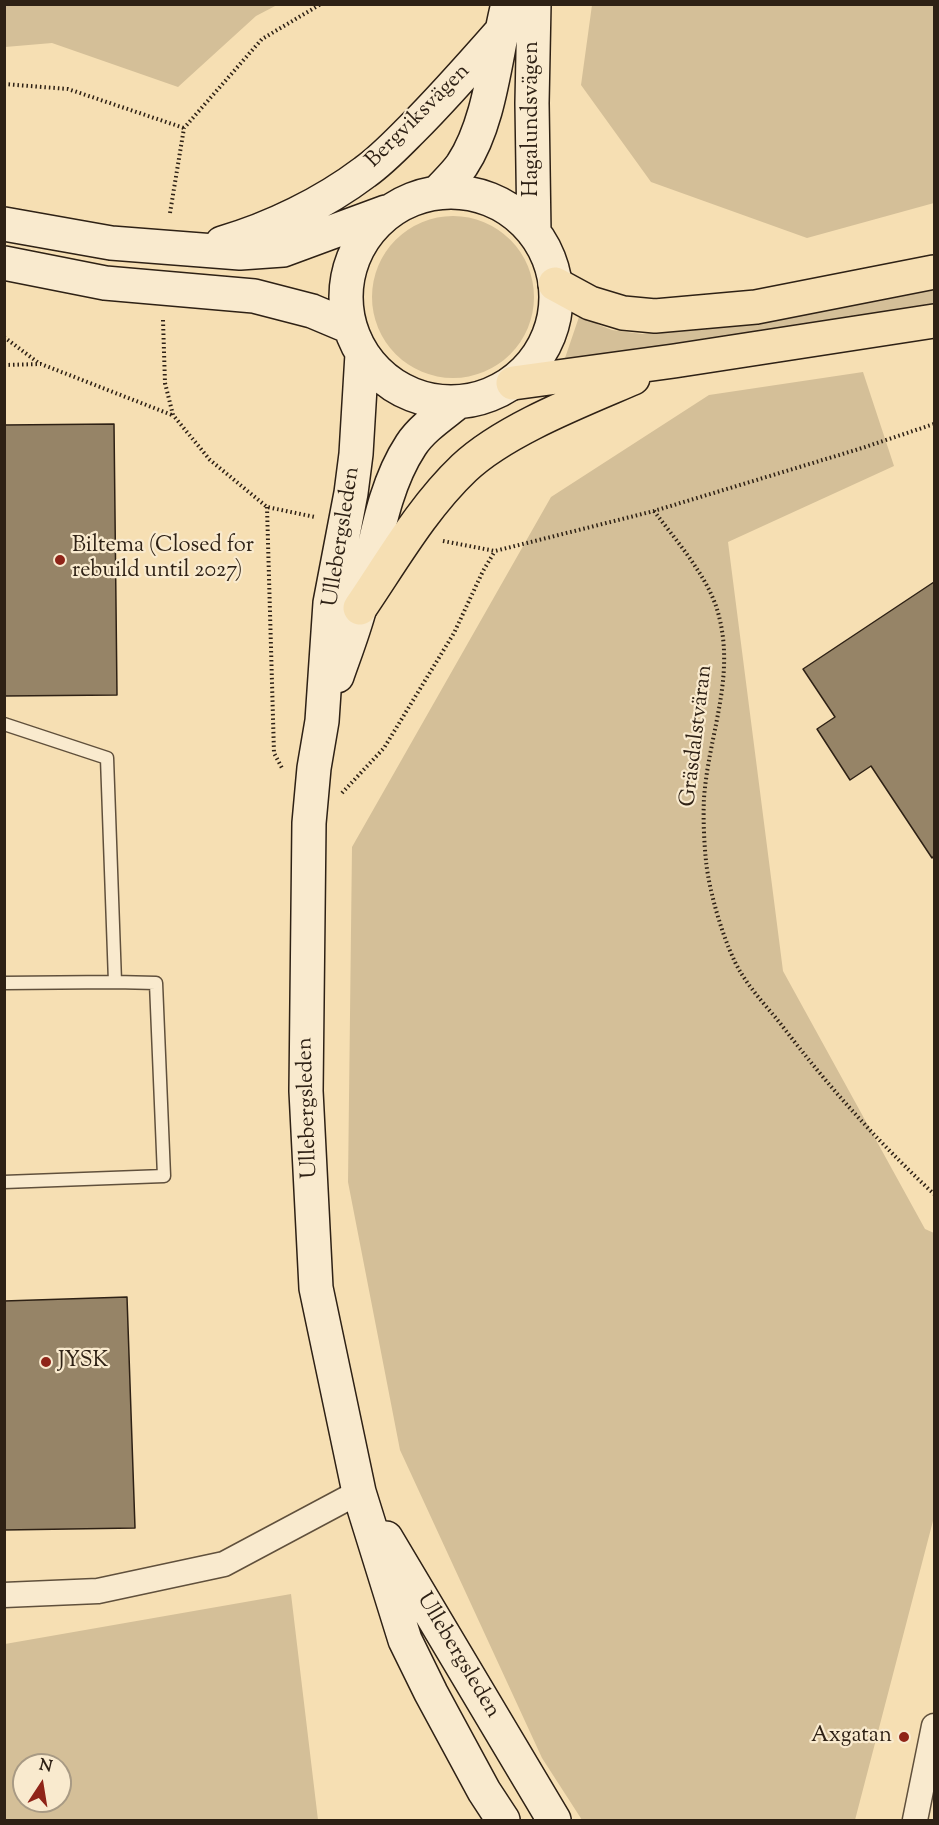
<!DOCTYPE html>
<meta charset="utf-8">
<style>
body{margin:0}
#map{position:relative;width:939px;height:1825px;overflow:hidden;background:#f6dfb3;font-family:"Sorts Mill Goudy",serif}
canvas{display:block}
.frame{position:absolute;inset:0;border:6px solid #2e2115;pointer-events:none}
.north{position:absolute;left:12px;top:1753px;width:60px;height:60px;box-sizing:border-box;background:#f9eace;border:2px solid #a89a84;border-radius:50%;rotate:12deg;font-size:16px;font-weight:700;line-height:24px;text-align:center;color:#2e2115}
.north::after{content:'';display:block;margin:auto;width:21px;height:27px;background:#8f2418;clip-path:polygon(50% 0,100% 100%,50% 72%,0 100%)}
</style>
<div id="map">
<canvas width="939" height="1825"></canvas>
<div class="frame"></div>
<div class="north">N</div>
</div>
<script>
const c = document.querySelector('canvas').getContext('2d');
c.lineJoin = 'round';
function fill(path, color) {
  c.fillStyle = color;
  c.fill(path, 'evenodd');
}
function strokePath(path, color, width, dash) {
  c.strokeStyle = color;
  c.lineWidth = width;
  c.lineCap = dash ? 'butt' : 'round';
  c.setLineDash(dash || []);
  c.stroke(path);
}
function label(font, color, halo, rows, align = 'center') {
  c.font = font + ' "Sorts Mill Goudy",serif';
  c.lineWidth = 4.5;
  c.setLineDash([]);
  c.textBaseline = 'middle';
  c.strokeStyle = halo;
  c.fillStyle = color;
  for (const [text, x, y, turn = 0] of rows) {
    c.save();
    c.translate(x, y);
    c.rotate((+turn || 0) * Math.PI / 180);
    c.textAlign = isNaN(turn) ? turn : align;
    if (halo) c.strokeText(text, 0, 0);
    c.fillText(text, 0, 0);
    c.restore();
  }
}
const green = new Path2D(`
 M5 4H277V5L256 16 178 87 52 43 5 47Z
 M592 5H934V203L807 238 651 182 581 85Z
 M372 297a81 81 0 1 1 162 0a81 81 0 1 1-162 0Z
 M934 289V306L564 361 580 314 599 325 612 330 642 334 720 325Z
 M863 372 894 466 728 542 783 971 925 1229 934 1233V1517L855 1820H582L542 1758 400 1450 348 1182 352 847 551 497 709 395Z
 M291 1594 318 1820H5V1644ZM24 1765H60V1801H24Z`);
const building = new Path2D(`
 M114 424 117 695 4 696V425Z
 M934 582V856L932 858 871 766 850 780 817 729 835 717 803 669Z
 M127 1297 135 1528 4 1530V1301Z`);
const path = new Path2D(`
 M4 84 68 89 184 128
 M170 213 184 128 262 39 321 4
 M163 320 165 383 173 415 210 460 267 507 315 517
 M4 337 40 364
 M4 365 41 364 172 415
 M267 507 274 753 282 768
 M654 511C675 539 704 572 716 606 738 673 709 731 704 798 703 818 704 841 706 861 709 892 725 947 741 973 752 991 767 1007 780 1023 827 1085 878 1142 934 1194
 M443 541 495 551 654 511 859 449 934 424
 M342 793 384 748 454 633 483 571 495 551`);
const lane = new Path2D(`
 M4 724 107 758 115 982 156 983 164 1176 4 1182
 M4 983 115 982`);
const street = new Path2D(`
 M4 1595 98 1591 224 1564 359 1492
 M915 1820 934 1726`);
const secondary = new Path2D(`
 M534 4 532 103 534 233
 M346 297a105 105 0 1 1 210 0a105 105 0 1 1-210 0Z
 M437 193C445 184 455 175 462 165 491 121 495 55 508 4
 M4 224 111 243 240 253 283 250 386 212
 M222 243C271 229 324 203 365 172 382 160 397 144 412 129 443 98 472 65 501 32
 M4 263 105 283 254 296 312 311 350 327
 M362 354 356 454 351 493 330 603 322 721 314 768 309 823 306 1091 316 1288 359 1492 405 1640 431 1693 484 1791 503 1820
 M337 676C345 653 354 630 360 607 375 554 380 492 411 445 422 428 442 415 458 402
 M386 1538 554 1820`);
const highway = new Path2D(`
 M555 284 590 303 623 313 655 316 756 307 934 272
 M513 383 674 361 934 321
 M360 608C392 561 422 508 464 468 504 430 582 400 633 378`);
const markers = [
 [60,560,6,"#8f2418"],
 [46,1362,6,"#8f2418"],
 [904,1737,6,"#8f2418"]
];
const streetNames = [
 ["Bergviksvägen",419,117,-45],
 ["Hagalundsvägen",533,119,-90],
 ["Ullebergsleden",343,537,-81],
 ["Gräsdalstväran",698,736,-83],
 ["Ullebergsleden",309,1108,-92],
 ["Ullebergsleden",457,1656,59]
];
const poiNames = [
 ["Biltema (Closed for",72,547],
 ["rebuild until 2027)",72,572],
 ["JYSK",58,1362],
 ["Axgatan",892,1737,"right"]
];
fill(green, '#d4bf98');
fill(building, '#968467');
strokePath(building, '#2e2115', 1.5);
strokePath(lane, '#60503c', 15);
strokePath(street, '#60503c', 27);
strokePath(secondary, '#2e2115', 36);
strokePath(highway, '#2e2115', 36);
strokePath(path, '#2e2115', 4, [1.5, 3]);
strokePath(lane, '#f9eace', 12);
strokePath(street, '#f9eace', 24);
strokePath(secondary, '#f9eace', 33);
strokePath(highway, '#f6dfb3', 33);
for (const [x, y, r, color] of markers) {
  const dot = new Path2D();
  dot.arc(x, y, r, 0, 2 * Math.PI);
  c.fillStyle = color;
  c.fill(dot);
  strokePath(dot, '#f9eace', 2);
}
label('22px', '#2e2115', '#f9eace', streetNames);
label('22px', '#2e2115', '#f9eace', poiNames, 'left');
</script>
